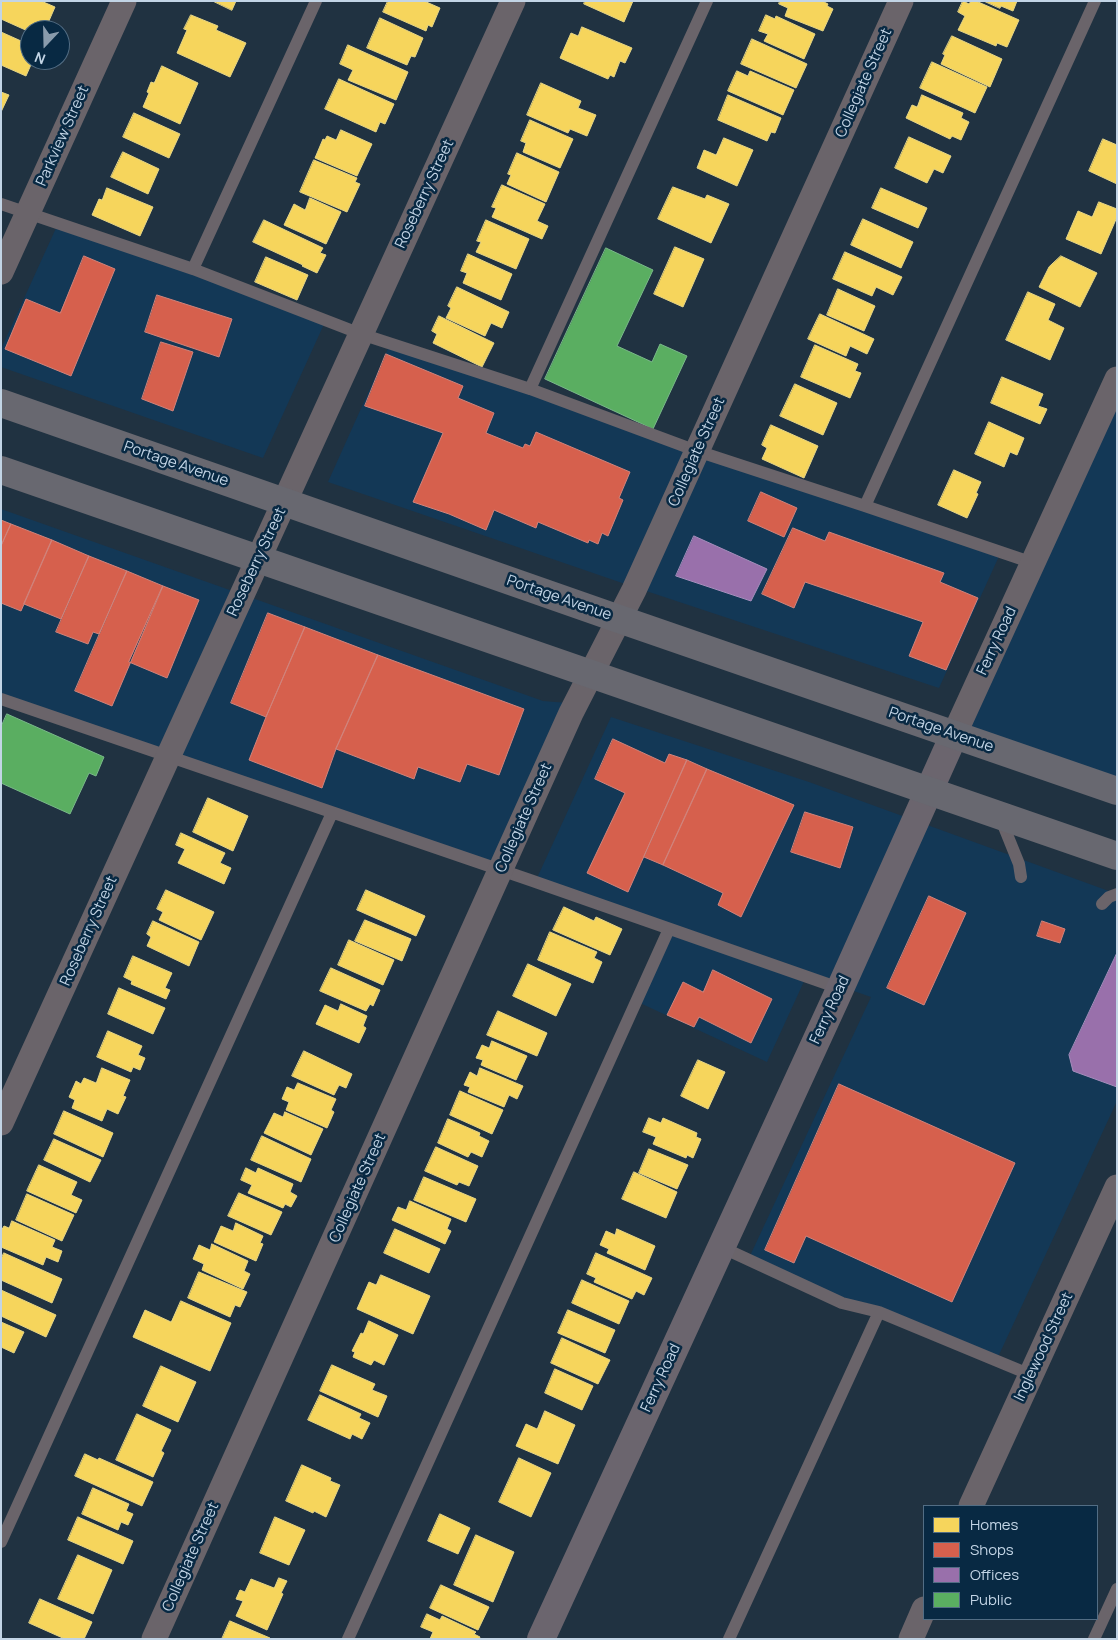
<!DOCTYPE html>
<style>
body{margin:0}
#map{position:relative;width:1118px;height:1640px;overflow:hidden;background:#203241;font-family:Manrope,sans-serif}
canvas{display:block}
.frame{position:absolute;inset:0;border:2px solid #c2d4e5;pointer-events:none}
.legend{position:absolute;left:923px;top:1505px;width:175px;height:115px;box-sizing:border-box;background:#082943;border:1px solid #526d84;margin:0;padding:6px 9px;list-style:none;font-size:15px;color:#c2d4e5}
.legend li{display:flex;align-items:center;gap:10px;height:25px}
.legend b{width:25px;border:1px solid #526d84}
.north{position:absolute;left:20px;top:20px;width:50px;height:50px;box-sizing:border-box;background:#082943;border:1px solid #526d84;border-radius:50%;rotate:201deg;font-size:14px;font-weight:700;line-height:20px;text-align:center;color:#c2d4e5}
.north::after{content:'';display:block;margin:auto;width:18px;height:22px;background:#899bac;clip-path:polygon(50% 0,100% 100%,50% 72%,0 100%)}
</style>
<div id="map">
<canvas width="1118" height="1640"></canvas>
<div class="frame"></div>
<ul class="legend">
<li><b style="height:14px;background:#f6d55c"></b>Homes</li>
<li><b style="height:14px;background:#d6604d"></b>Shops</li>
<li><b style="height:14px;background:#9970ab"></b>Offices</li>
<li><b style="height:14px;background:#5aae61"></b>Public</li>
</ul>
<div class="north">N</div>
</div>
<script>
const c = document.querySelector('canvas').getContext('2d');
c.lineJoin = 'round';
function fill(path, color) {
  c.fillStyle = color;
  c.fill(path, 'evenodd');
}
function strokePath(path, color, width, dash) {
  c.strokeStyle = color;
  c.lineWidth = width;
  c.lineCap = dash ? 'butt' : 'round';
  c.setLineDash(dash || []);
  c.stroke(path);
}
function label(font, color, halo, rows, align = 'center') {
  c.font = font + ' Manrope,sans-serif';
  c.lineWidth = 5;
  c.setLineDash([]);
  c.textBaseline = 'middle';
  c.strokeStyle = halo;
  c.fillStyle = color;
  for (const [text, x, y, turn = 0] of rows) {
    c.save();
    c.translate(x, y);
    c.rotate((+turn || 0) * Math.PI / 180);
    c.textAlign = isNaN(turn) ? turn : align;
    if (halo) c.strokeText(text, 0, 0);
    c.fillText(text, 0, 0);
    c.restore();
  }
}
const built = new Path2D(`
 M57 226 325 322 263 458 1 367V349Z
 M390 344 1000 554 939 688 631 586 328 482Z
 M1117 379V791L954 735Z
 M1 509 543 701 580 704 505 867 1 695Z
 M611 717 809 782 1117 894V1101L998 1357 842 1300 749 1258 871 997 736 950 806 977 767 1062 640 1003 675 926 537 878Z`);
const homes = new Path2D(`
 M1 1H41L55 7 45 30H30V32L1 19Z
 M213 1H236L232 10Z
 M388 1H424L440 8 432 27 428 25 426 31 383 12Z
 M585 1H633L624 22 584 4Z
 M780 1H822L828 4 827 6 833 9 823 31 785 16 788 8 779 4Z
 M963 1 969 4 971 1H976L1019 20 1007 47 997 43 996 46 958 30 965 16 958 12Z
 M984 1H1017L1013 11 1001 6 1000 8Z
 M191 15 218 26 216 30 246 43 230 77 177 53 187 30 184 29Z
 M766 15 775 19 776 16 815 34 804 59 764 41 768 34 759 31Z
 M380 18 423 38 415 57 411 56 407 65 367 48Z
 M582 27 632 48 625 63 620 61 614 77 610 75 608 79 560 58 571 33 578 36Z
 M1 32 30 45V60H33L26 76 1 65Z
 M952 36 1002 59 990 87 941 64 945 55 943 54Z
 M752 39 807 64 796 88 741 64Z
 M348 45 408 72 396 100 348 80 353 70 340 64Z
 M932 62 987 87 975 113 920 88Z
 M162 66 198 83 180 124 143 107 149 93 147 92 151 82 154 83Z
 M737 71 748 76 750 71 794 90 783 115 728 91Z
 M339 79 394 104 385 124 380 122 376 132 325 109Z
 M541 83 581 101 578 108 596 115 587 136 570 129 568 133 527 115Z
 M1 92 9 95 1 112Z
 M728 95 781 118 775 133 771 132 767 141 718 120Z
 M922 95 963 113 961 118 969 122 961 140 952 136 950 139 906 118 912 105 917 107Z
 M134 113 180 134 169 158 123 137Z
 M530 120 573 139 560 168 523 152 526 143 521 141Z
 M341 130 372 144 357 176 315 158 323 139 325 140 327 136 336 140Z
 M909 137 951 156 943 173 934 169 927 183 895 168Z
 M724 138 753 150 737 186 697 168 704 150 716 155Z
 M1103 139 1117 145V184L1089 171Z
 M123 152 159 169 148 194 111 177Z
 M517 153 559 172 546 202 507 184 511 175 508 174Z
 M314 160 357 178 355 182 360 184 347 212 300 192Z
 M502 185 545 204 537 221 548 226 542 239 492 217 496 208 492 207Z
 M673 187 705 199 707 195 729 204 711 243 658 219Z
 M107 188 153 207 140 236 92 215 99 199 102 200Z
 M881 188 927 208 918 228 872 208Z
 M310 198 341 212 326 244 284 225 294 204 305 210Z
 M1099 202 1117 209V217L1101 254 1066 239 1078 211 1092 217Z
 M863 219 913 242 901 268 851 245Z
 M264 220 323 248 320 253 326 255 317 273 302 266 303 265 253 242Z
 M486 220 529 239 516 269 476 252 481 242 477 241Z
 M675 247 704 259 683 307 654 294Z
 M845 252 902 277 893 295 876 287 872 296 833 279Z
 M468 254 512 274 501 300 463 283 467 273 461 271Z
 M1061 256 1097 273 1080 307 1039 287 1049 267Z
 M266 257 308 275 297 300 255 282Z
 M457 287 509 312 502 328 491 323 485 336 446 318 451 308 448 306Z
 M838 289 875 306 864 331 827 315Z
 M1028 292 1055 304 1048 320 1064 328 1050 360 1006 340Z
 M820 314 874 339 867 354 850 346 846 356 808 339Z
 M439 316 494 343 482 367 433 343 437 334 432 331Z
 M815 345 858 364 855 371 861 373 850 398 801 377Z
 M1002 377 1043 394 1038 406 1047 409 1040 424 991 403Z
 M795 384 837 403 823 435 780 416Z
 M989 422 1024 438 1017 455 1010 452 1004 467 975 454Z
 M771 425 818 446 804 478 762 459 767 448 762 445Z
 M954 470 981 482 976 493 978 494 967 518 938 505Z
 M208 798 248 816 233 851 193 832Z
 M181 833 225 853 220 863 231 868 224 884 178 863 185 849 176 845Z
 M166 890 214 912 201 940 159 920 163 912 157 909Z
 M366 890 425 916 416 936 357 910Z
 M564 907 594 921 596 917 622 929 610 955 553 930Z
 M365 920 411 939 402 961 355 941Z
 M153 921 199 942 189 966 147 946 151 937 147 934Z
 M550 932 597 952 594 958 602 962 593 983 538 960Z
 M349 940 394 960 383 985 338 965Z
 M133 956 172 973 165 988 170 990 166 999 131 984 132 981 124 977Z
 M528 964 571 984 556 1016 513 996Z
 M331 968 380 990 373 1006 370 1004 366 1011 320 991Z
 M119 988 165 1008 153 1034 108 1014Z
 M341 1004 367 1016 363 1026 366 1028 359 1043 316 1024 325 1005 338 1011Z
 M498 1011 547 1033 537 1056 487 1035Z
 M108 1031 142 1046 138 1055 145 1058 140 1070 133 1067 131 1072 97 1057Z
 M492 1041 527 1056 516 1080 481 1065 483 1060 476 1058 482 1045 489 1048Z
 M304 1051 352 1074 346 1088 339 1085 334 1095 292 1076Z
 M698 1060 725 1072 708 1109 681 1096Z
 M102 1068 130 1080 123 1096 126 1097 118 1114 107 1109 102 1121 72 1108 75 1100 69 1097 76 1081 81 1084 84 1078 96 1083Z
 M480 1068 523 1086 517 1099 509 1095 504 1107 468 1092 470 1087 464 1085 470 1072 477 1076Z
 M298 1083 336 1099 331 1110 334 1112 327 1128 286 1110 289 1102 282 1099 287 1087 294 1090Z
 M460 1091 503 1110 492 1134 450 1115Z
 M64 1111 113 1133 103 1157 54 1134Z
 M285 1112 323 1129 311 1155 264 1133 274 1113 283 1117Z
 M649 1118 661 1123 663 1118 697 1133 696 1137 701 1139 693 1158 687 1155 686 1158 653 1144 656 1137 643 1132Z
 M448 1119 480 1133 479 1136 489 1141 482 1157 471 1152 468 1157 438 1143Z
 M262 1136 311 1159 301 1182 251 1160Z
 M54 1139 101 1160 90 1182 44 1160Z
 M436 1147 478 1166 469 1186 459 1182 457 1185 425 1171Z
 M649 1149 688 1165 677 1189 639 1173Z
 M39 1165 77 1182 71 1195 82 1200 76 1213 27 1191Z
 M246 1168 256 1173 258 1168 293 1184 290 1192 297 1196 291 1207 285 1204 283 1208 248 1193 252 1185 241 1180Z
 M634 1172 677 1192 666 1218 622 1199Z
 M424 1177 476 1199 466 1222 414 1200Z
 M239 1193 282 1212 271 1235 228 1216Z
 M27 1194 74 1215 62 1241 16 1220Z
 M410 1201 451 1219 447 1229 451 1231 445 1244 392 1220 398 1207 406 1210Z
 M12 1221 55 1240 52 1247 62 1251 58 1262 46 1257 43 1265 1 1247V1231L4 1226 9 1228Z
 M236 1223 263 1236 260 1243 263 1244 256 1261 214 1242 221 1226 233 1231Z
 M395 1229 440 1249 429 1273 384 1253Z
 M617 1229 655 1246 645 1270 607 1253 609 1249 600 1245 606 1231 615 1235Z
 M212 1244 248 1261 244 1271 250 1274 243 1289 202 1270 204 1264 193 1259 199 1245 210 1250Z
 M4 1253 62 1279 52 1303 1 1280V1259Z
 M596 1253 652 1278 644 1295 636 1291 632 1299 594 1282 596 1278 587 1274Z
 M199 1272 247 1292 240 1307 235 1305 230 1317 188 1298Z
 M381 1275 430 1296 413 1334 357 1309 369 1282 376 1285Z
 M582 1280 629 1301 619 1324 572 1303Z
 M1 1290 56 1315 46 1337 1 1316Z
 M181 1301 231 1323 210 1371 133 1337 145 1310 171 1322Z
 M568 1310 615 1330 605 1353 558 1333Z
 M369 1321 398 1335 384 1365 374 1360 371 1365 353 1357 355 1352 352 1351 361 1333 363 1334Z
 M1 1322 24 1332 14 1353 1 1347Z
 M562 1338 610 1360 598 1384 551 1363Z
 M332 1365 375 1384 372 1390 387 1396 378 1417 320 1391Z
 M161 1366 196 1382 178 1422 143 1406Z
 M555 1369 593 1386 582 1410 545 1393Z
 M320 1395 361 1414 359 1418 370 1423 362 1439 352 1434 350 1439 308 1420Z
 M545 1411 575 1425 558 1464 516 1446 526 1424 537 1429Z
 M137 1414 171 1430 161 1451 164 1453 153 1477 116 1460Z
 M85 1454 98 1460 99 1458 153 1482 142 1506 75 1476Z
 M519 1458 551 1473 531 1517 499 1502Z
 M302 1465 331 1478 330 1481 340 1485 326 1517 314 1511 313 1513 286 1501Z
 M93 1488 129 1504 126 1511 133 1514 128 1525 121 1522 118 1530 82 1514Z
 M440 1514 470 1528 458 1554 428 1541Z
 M78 1517 133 1541 123 1564 68 1540Z
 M275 1517 305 1530 289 1565 260 1553Z
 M476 1535 514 1552 493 1602 454 1585Z
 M78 1555 112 1570 93 1614 58 1599Z
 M279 1578 287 1581 281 1593 283 1594 267 1630 236 1616 243 1601 236 1599 240 1590 245 1592 251 1579 274 1588Z
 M441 1585 489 1607 478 1630 430 1608Z
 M40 1599 92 1622 84 1639H65L29 1623Z
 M427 1614 440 1620 442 1616 476 1632 474 1634 480 1637 479 1639H430L433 1632 421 1627Z
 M230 1621 270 1638V1639H222Z`);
const shops = new Path2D(`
 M84 256 115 269 71 376 5 349 26 299 60 313Z
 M157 295 232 319 219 357 145 332Z
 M161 342 193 352 173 411 142 399Z
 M386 354 463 386 458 398 494 413 486 433 523 448 525 444 530 446 536 432 630 472 619 498 623 500 608 536 602 533 598 544 589 540 588 543 538 522 536 528 494 510 486 530 449 514 413 502 443 433 365 406Z
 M761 492 797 508 784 537 748 521Z
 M1 520 11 524 1 546Z
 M11 524 52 540 21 611 1 603V546Z
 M793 528 825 541 829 532 944 573 940 582 978 598 946 670 909 656 923 622 805 582 794 608 762 594Z
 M52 540 89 556 61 619 24 604Z
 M89 556 127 571 99 634 93 632 88 644 56 632Z
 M127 571 163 586 112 706 75 691Z
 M163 586 199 600 167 678 129 662Z
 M268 613 305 627 266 717 231 703Z
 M305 627 378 655 336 749 322 788 249 760 266 717Z
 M378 655 524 709 499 775 467 764 460 782 418 767 414 779 336 749Z
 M613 739 665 763 669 754 687 760 628 892 587 873 625 793 595 779Z
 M687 760 707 769 663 865 644 857Z
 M707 769 794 805 741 917 718 905 723 893 663 865Z
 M805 812 853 827 840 868 791 852Z
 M929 896 966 913 924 1005 887 988Z
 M1042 921 1065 929 1060 943 1037 936Z
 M713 970 772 999 751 1043 699 1017 694 1027 667 1015 683 982 703 992Z
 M839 1084 1015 1163 952 1302 806 1236 794 1263 765 1250Z`);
const offices = new Path2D(`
 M694 536 767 569 751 601 676 576Z
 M1117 953V1087L1073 1071 1069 1055Z`);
const public = new Path2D(`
 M606 248 653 270 617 346 652 362 660 344 687 356 653 429 545 379Z
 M7 714 104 757 96 776 89 773 70 814 1 783V727Z`);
const service = new Path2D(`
 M1 204 193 269 361 334 530 389 697 451 865 506 1033 563
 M193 269 316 1
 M530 389 707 1
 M865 506 1095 1
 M1 699 530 880 839 988
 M1000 817 1019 864 1021 877
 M1102 904 1109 897 1117 894
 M721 1247 842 1303 879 1312 1031 1375
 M1 1542 332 813
 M348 1639 669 929
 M729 1639 879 1312
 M1094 1639 1117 1589`);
const minor = new Path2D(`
 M1 272 124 1
 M954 735 1117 379
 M1 1123 513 1
 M971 1506 1117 1187
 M154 1639 571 713 634 590 901 1
 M911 1639 924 1609`);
const secondary = new Path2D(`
 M541 1639 835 1000 954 735`);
const trunk = new Path2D(`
 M1 403 619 619 1117 791
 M1 470 1117 856`);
const streetNames = [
 ["Collegiate Street",864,83,-66],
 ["Parkview Street",63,136,-66],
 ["Roseberry Street",425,194,-65],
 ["Collegiate Street",697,452,-66],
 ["Portage Avenue",176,464,19],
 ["Roseberry Street",257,562,-65],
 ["Portage Avenue",559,598,19],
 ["Ferry Road",997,641,-65],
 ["Portage Avenue",941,730,19],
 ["Collegiate Street",524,818,-66],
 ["Roseberry Street",89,931,-66],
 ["Ferry Road",830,1010,-65],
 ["Collegiate Street",358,1188,-66],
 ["Inglewood Street",1044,1347,-65],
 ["Ferry Road",661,1378,-65],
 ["Collegiate Street",191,1557,-66]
];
fill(built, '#133856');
fill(homes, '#f6d55c');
strokePath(homes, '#e6d585', 1);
fill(shops, '#d6604d');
strokePath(shops, '#d0837b', 1);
fill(offices, '#9970ab');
strokePath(offices, '#a58ebc', 1);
fill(public, '#5aae61');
strokePath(public, '#79b989', 1);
strokePath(service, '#6a646a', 12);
strokePath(minor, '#6a646a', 25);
strokePath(secondary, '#6b656e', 28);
strokePath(trunk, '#686870', 28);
label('15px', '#c2d4e5', '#082943', streetNames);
</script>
